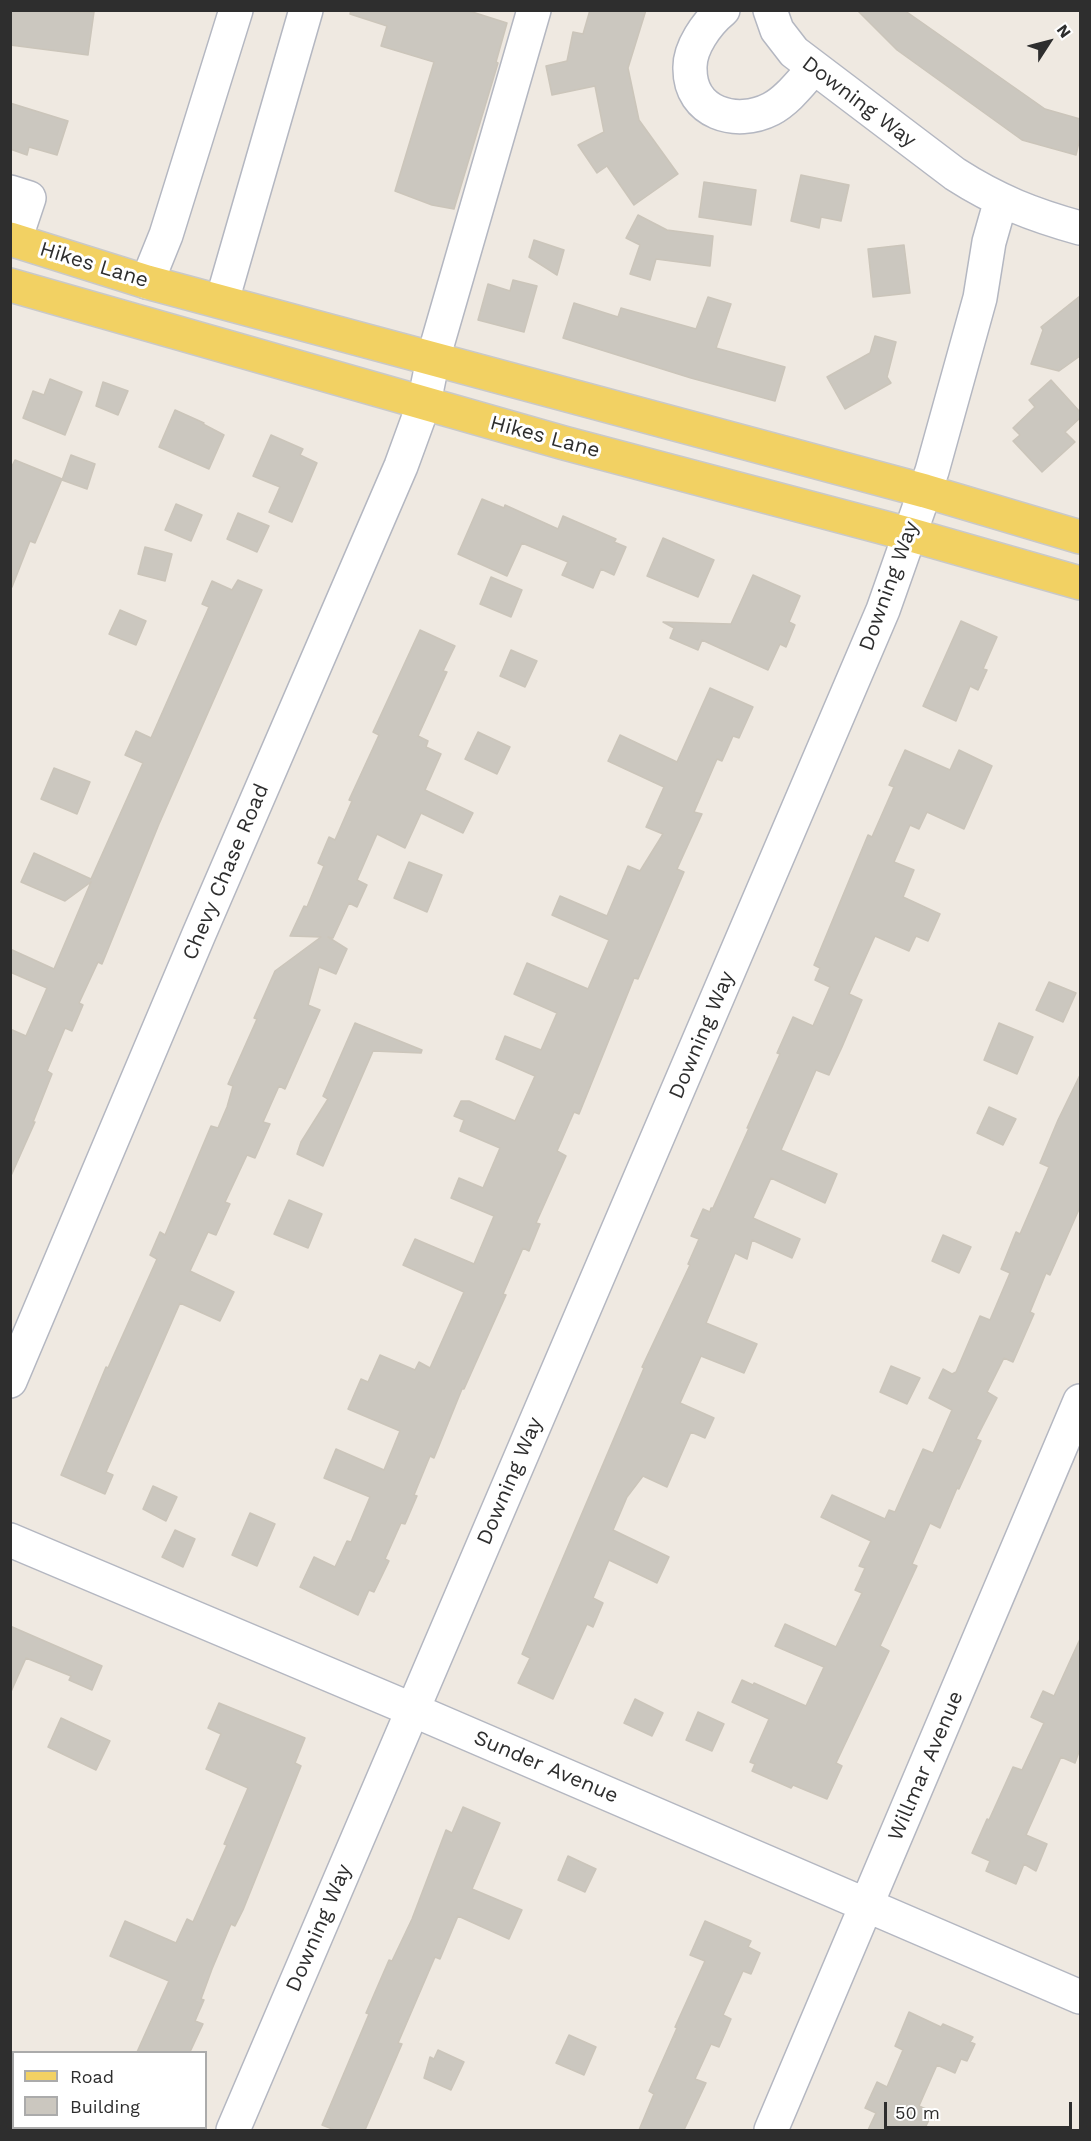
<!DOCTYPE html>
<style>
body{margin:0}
#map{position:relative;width:1091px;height:2141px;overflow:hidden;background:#efe9e1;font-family:"Work Sans",sans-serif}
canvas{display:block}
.frame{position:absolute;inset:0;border:12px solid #2e2e2e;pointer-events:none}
.legend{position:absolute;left:12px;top:2051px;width:195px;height:78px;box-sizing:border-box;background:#fff;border:2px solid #ababab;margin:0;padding:8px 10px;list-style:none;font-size:18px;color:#2e2e2e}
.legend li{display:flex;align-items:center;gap:12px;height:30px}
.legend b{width:30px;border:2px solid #ababab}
.north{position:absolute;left:1019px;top:12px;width:60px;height:60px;-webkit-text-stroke:4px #fff;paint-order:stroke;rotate:54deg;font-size:16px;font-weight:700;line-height:24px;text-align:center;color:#2e2e2e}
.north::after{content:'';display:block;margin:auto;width:21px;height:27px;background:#2e2e2e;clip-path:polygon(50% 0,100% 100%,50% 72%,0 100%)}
.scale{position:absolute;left:884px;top:2102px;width:188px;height:27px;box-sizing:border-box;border:3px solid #2e2e2e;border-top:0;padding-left:8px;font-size:18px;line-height:21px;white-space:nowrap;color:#2e2e2e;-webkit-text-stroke:4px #fff;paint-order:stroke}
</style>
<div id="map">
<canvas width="1091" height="2141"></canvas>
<div class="frame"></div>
<ul class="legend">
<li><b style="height:8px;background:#f2d163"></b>Road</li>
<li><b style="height:16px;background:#cbc7bf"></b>Building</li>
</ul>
<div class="north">N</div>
<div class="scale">50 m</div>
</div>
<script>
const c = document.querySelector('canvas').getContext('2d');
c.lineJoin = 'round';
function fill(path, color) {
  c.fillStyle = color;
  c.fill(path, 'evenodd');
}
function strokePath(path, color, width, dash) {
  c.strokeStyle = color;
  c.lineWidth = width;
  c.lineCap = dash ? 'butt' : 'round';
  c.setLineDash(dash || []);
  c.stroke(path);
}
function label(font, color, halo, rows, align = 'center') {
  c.font = font + ' "Work Sans",sans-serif';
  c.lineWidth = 6;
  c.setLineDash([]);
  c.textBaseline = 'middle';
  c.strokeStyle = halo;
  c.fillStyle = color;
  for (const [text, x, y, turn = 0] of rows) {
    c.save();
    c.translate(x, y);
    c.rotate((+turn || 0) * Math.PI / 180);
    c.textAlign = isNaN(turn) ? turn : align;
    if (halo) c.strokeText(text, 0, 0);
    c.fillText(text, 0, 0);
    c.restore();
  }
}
const building = new Path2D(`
 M10 10 94 12 88 55 10 45Z
 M351 10H466L507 23 496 62 498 63 454 209 432 205 395 191 434 62 381 46 387 26 350 14Z
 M590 10H646L628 68 639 120 678 174 634 205 607 166 597 173 578 145 604 132 595 86 552 95 546 66 567 61 573 32 583 34Z
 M857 10H904L1045 109 1080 119V138L1076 155 1022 140 897 50Z
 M10 103 68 121 57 155 29 147 27 155 10 149Z
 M801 175 849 185 841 221 821 217 819 228 791 221Z
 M704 182 756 190 751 225 699 217Z
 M638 215 667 230 713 236 710 266 656 259 650 280 630 274 640 245 626 238Z
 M534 240 564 250 557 275 529 257Z
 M904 245 910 293 873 297 868 249Z
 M513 280 537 286 524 332 478 320 488 284 510 291Z
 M1080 296V356L1059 371 1031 364 1043 330 1041 327Z
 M708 297 731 304 716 348 785 367 775 401 691 378 563 338 574 303 618 317 621 308 696 329Z
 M875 336 896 342 887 377 891 383 845 409 827 377 870 353Z
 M50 379 82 392 65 435 23 418 33 391 44 395Z
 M1051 380 1080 412V418L1065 432 1075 442 1042 472 1013 441 1020 435 1013 428 1035 407 1029 400Z
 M103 382 128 391 118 415 96 406Z
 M175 410 204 423 203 424 224 435 209 469 159 447Z
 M271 435 303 449 300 455 317 463 292 522 269 512 280 487 253 476Z
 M71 455 95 464 87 489 62 480Z
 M15 460 62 479 35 543 30 541 12 587 10 470Z
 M482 499 504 508 505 505 558 529 563 516 616 539 614 542 626 547 614 575 601 569 593 588 562 575 568 562 522 543 507 576 458 554Z
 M176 504 202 515 191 541 165 530Z
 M238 513 269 526 257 552 227 539Z
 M663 538 714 560 698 597 647 576Z
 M145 547 172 554 165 581 138 574Z
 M753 575 800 596 789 622 795 625 786 647 780 644 768 670 702 640 698 650 670 638 674 628 663 622 731 624Z
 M491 577 522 590 511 617 480 604Z
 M238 580 262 590 159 824 102 964 98 962 79 1003 83 1005 72 1031 65 1028 47 1071 52 1074 33 1122H35L10 1178V1029L26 1036 47 988 10 972V949L54 969 91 882 65 901 21 882 34 853 91 879 143 763 125 755 136 731 151 738 209 607 202 604 212 581 232 590Z
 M120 610 146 621 136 645 109 634Z
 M961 621 997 637 983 669 987 670 978 690 970 686 956 721 923 706Z
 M420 630 455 646 443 671 447 672 418 736 428 741 426 747 441 754 425 790 473 813 463 833 421 813 405 848 377 834 357 880 367 885 357 907 349 903 333 938 328 937 347 949 336 974 319 967 308 1005 320 1010 285 1089 279 1086 263 1122 270 1124 255 1158 247 1155 225 1202 230 1204 216 1235 208 1232 190 1271 234 1292 220 1321 180 1303 106 1472 113 1475 105 1494 61 1475 106 1367 108 1368 157 1259 150 1255 160 1232 165 1235 211 1126 218 1128 227 1107 233 1086 228 1084 257 1019 254 1018 275 971 321 937 290 936 304 906 307 907 324 866 318 863 329 837 335 840 352 801 349 800 379 735 373 732Z
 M511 650 537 661 525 687 500 676Z
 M710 688 753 707 739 738 733 736 722 761 717 759 694 812 702 814 677 869 684 872 638 979 634 978 579 1114 574 1112 557 1151 566 1156 536 1223 540 1224 529 1251 523 1248 503 1294 506 1295 464 1389H462L434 1458 430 1456 414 1495 417 1496 405 1524 401 1523 385 1559 389 1561 374 1592 369 1590 358 1615 300 1587 314 1557 335 1567 347 1541 351 1542 370 1497 324 1478 336 1449 384 1470 400 1431 348 1409 361 1379 368 1382 380 1355 415 1370 419 1362 430 1368 464 1292 403 1265 415 1239 474 1264 494 1216 451 1198 459 1178 483 1188 500 1148 460 1131 464 1120 454 1116 461 1101H469L515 1121 535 1076 496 1059 505 1036 541 1050 557 1013 514 994 527 963 588 989 609 940 552 915 560 896 607 916 628 866 640 871 663 834 646 827 664 787 608 761 620 735 677 762Z
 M478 732 510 747 497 774 465 759Z
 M905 750 950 770 959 750 992 766 964 829 927 812 919 829 910 825 894 862 914 870 903 897 940 914 928 941 916 936 909 951 875 936 849 994 862 1000 842 1047 829 1075 816 1070 781 1150 837 1174 825 1203 771 1178 753 1218 800 1239 792 1258 752 1240 747 1259 735 1253 706 1323 757 1344 744 1373 701 1356 680 1403 714 1418 705 1438 691 1432 667 1487 643 1476 627 1497 613 1530 669 1557 657 1583 609 1560 593 1598 603 1603 593 1627 587 1624 553 1699 518 1683 530 1658 522 1654 644 1368 642 1367 690 1265 688 1264 699 1239 691 1236 703 1209 710 1212 711 1208H713L749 1128H747L780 1054 777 1053 793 1017 813 1026 830 987 815 980 820 968 814 965 868 835 872 837 894 787 889 785Z
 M54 768 90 782 77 814 41 799Z
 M409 862 442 875 427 912 394 898Z
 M1049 982 1076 993 1063 1022 1036 1010Z
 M355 1023 422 1050 421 1053 373 1051 323 1166 297 1154 301 1142 328 1099 323 1096Z
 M999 1023 1033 1037 1017 1074 984 1060Z
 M1080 1075V1207L1050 1275 1046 1273 1030 1312 1034 1314 1013 1362 1004 1358 987 1392 997 1398 976 1439 981 1441 959 1489 957 1488 940 1528 930 1523 912 1564 917 1566 880 1646 889 1651 836 1763 842 1766 827 1799 793 1785 791 1788 752 1771 755 1764 750 1762 769 1719 732 1702 742 1680 753 1685 754 1683 806 1706 824 1667 775 1646 785 1624 836 1647 862 1593 855 1590 865 1568 859 1566 871 1541 821 1517 832 1495 885 1519 889 1510 895 1512 923 1449 933 1453 952 1410 929 1398 943 1369 952 1374 956 1372 980 1316 990 1320 1010 1273 1001 1269 1016 1232 1020 1234 1049 1167 1040 1163 1058 1120Z
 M989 1107 1016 1119 1003 1145 977 1133Z
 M289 1200 322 1214 308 1248 274 1234Z
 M943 1235 971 1247 959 1273 932 1261Z
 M891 1366 920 1378 907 1404 880 1392Z
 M153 1486 177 1497 166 1521 143 1509Z
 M250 1513 275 1524 257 1566 232 1555Z
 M175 1530 195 1539 183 1567 162 1557Z
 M10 1626 102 1666 92 1690 69 1680 71 1676 26 1658 10 1694Z
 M1080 1639V1749L1075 1763 1061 1757 1026 1835 1047 1844 1036 1871 1024 1864 1016 1884 986 1871 990 1861 972 1853 987 1819 989 1820 1013 1767 1022 1770 1044 1723 1031 1717 1043 1691 1054 1696Z
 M635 1699 663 1713 652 1736 624 1723Z
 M219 1703 305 1738 295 1763 301 1766 243 1910 235 1926 231 1924 212 1969 201 1999 204 2000 195 2021 203 2024 190 2052H137L169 1981 110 1956 125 1921 176 1943 187 1919 193 1922 227 1845 224 1844 248 1788 206 1769 221 1734 208 1728Z
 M698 1712 724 1724 712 1751 686 1740Z
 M61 1718 110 1741 96 1770 48 1747Z
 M463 1807 500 1823 472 1889 522 1910 509 1939 458 1916 440 1959 435 1957 398 2043 402 2044 365 2130H335L322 2125 369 2014 366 2013 389 1960 392 1961 412 1919 446 1830 452 1833Z
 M568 1856 596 1869 585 1892 558 1880Z
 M705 1921 751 1941 748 1947 760 1953 751 1974 743 1971 723 2015 731 2019 726 2031 719 2047 711 2044 695 2079 706 2083 684 2130H639L654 2094 649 2091 677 2028 675 2027 705 1961 690 1955Z
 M909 2012 941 2027 943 2024 973 2037 970 2042 975 2044 967 2061 961 2059 955 2073 937 2065 919 2106 933 2112 924 2130H868L876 2113 865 2108 877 2082 887 2087 903 2050 895 2046Z
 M569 2035 596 2047 584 2075 556 2063Z
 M438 2050 464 2062 451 2090 424 2078 430 2057 434 2059Z`);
const minor = new Path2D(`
 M723 10C707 23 689 48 690 69 690 113 736 127 771 109 788 100 801 82 814 68
 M770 10 777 30 794 52 955 174C997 201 1033 215 1080 228
 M10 192 29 198 15 240
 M147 282 166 235 236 10
 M222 301 306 10
 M10 1381 199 934 401 466 424 403 433 359 534 10
 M10 1540 413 1710 1080 1997
 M233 2130 883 610 932 471 980 298 989 242 1001 200
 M771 2130 1080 1401`);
const major = new Path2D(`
 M10 239 147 282 925 491 1080 537
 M10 285 564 443 908 534 1080 583`);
const streetNames = [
 ["Downing Way",859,102,37],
 ["Hikes Lane",94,265,17],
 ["Hikes Lane",545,437,15],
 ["Downing Way",889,586,-70],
 ["Chevy Chase Road",226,872,-67],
 ["Downing Way",702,1035,-67],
 ["Downing Way",510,1481,-67],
 ["Willmar Avenue",926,1766,-67],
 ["Sunder Avenue",546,1767,23],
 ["Downing Way",319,1928,-67]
];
fill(building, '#cbc7bf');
strokePath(building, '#cbc5ba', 1.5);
strokePath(minor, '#b4b7c1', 36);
strokePath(major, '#c9c9c9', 36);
strokePath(minor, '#fff', 33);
strokePath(major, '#f2d163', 33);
label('21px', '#2e2e2e', '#fff', streetNames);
</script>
